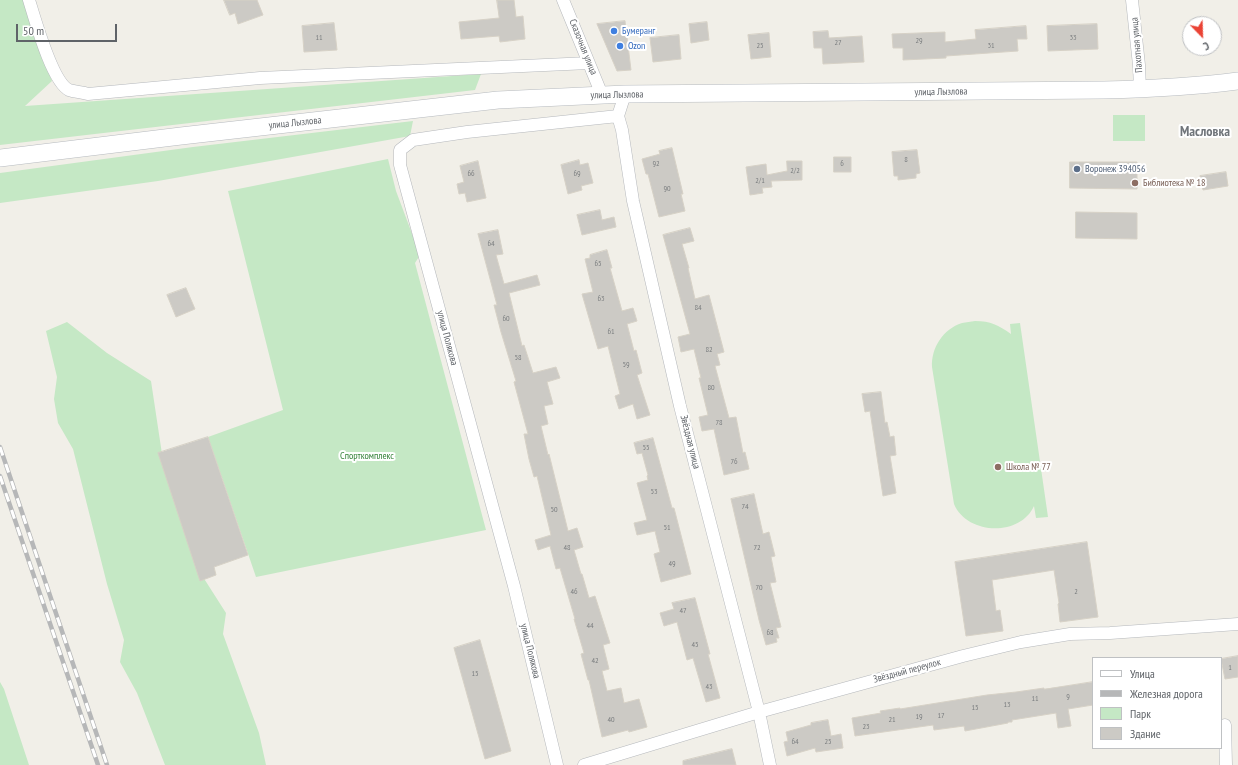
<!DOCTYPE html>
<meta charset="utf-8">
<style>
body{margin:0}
#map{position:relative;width:1238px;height:765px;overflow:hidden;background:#f1efe8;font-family:"PT Sans Narrow",sans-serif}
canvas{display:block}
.legend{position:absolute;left:1092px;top:657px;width:130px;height:92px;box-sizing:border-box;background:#fff;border:1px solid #bfc1c3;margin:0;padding:5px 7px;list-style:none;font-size:12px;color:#5f6368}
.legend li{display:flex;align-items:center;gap:8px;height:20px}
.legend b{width:20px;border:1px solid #bfc1c3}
.north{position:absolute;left:1182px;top:16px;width:40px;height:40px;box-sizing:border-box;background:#fff;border:1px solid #bfc1c3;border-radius:50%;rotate:157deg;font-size:11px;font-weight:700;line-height:16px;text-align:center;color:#5f6368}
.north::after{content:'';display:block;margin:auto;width:14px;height:18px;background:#ea4335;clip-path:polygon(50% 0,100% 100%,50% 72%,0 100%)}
.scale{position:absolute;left:16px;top:24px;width:101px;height:18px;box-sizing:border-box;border:2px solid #5f6368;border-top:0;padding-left:5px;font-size:12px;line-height:14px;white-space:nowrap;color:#5f6368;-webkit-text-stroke:3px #fff;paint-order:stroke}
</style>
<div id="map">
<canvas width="1238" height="765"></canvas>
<ul class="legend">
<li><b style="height:5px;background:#fff"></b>Улица</li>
<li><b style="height:5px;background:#b6b7b8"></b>Железная дорога</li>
<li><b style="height:11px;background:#c5e8c5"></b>Парк</li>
<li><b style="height:11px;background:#cccac5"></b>Здание</li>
</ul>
<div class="north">С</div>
<div class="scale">50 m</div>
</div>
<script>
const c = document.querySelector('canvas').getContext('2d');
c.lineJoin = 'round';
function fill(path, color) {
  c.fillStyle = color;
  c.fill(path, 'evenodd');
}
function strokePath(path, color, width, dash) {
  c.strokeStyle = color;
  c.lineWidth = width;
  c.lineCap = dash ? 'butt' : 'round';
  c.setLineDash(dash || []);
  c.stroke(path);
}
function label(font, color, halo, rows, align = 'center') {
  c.font = font + ' "PT Sans Narrow",sans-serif';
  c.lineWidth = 4;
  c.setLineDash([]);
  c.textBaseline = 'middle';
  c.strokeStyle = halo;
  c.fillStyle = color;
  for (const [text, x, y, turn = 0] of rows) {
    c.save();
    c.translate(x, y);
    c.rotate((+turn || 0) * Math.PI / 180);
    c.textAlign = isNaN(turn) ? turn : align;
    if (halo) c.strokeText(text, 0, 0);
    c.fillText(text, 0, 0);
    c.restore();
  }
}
const green = new Path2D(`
 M0 0H23L52 81 25 106 481 74 475 90 0 145Z
 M1113 115H1145V141H1113Z
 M413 121 410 136 158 181 0 203V173L193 147Z
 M388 159 396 191 420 255 415 263 486 530 256 577 208 437 283 410 228 191Z
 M975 321C991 321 998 325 1011 334L1010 324 1020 323 1048 517 1036 518 1034 506C1020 537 967 535 954 504L932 367C931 348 943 329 962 323 966 322 971 322 975 321Z
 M67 322 107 353 151 381 162 454 203 577 226 613 223 634 259 733 266 765H165L137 693 120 662 124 640 107 584 73 449 58 423 54 399 57 377 46 331Z
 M0 682 4 689 29 765H0Z`);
const building = new Path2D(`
 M224 0H257L263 15 238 24 235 13 230 15Z
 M497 0H514L516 17 523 16 525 39 500 42 499 36 461 39 459 22 499 18Z
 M625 21 631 70 617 71 597 24Z
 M707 22 709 40 691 43 689 24Z
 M334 23 337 50 304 52 302 26Z
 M1097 24 1098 49 1048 51 1047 26Z
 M1026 26 1027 39H1017L1018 51 946 56V58L903 60V48H893L892 34 945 32V42L976 39 975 30Z
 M828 31 829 38 862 36 864 62 823 64 822 48H814L813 32Z
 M769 33 771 57 751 59 748 35Z
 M679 35 681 59 653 62 650 38Z
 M672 148 683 194H681L685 211 659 217 648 174H646L642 159 660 154 659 151Z
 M917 150 920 173 916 174V178L898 180V176H894L892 152Z
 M834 157H851V172H834Z
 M579 160 580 165 588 163 593 183 581 186 582 190 568 194 561 165Z
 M478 161 486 198 467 202 465 193 459 194 457 184 464 182 460 166Z
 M787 161H802V180L771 181 772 187 762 188 763 193 750 195 746 167 766 164 767 175 787 171Z
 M1070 162H1137V189L1070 188Z
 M1226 172 1228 186 1203 190 1200 176Z
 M600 210 602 220 614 217 616 227 582 235 577 215Z
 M1076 212 1137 213V239L1076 238Z
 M690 228 694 241 682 244 689 268H688L695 299 709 295 724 352 717 354 720 365 715 366 729 418 736 417 743 453 745 452 749 469 724 475 714 429 702 431 699 417 708 415 699 378H701L694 349 681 352 678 337 690 334 663 235Z
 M498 230 503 254 496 255 504 284 537 275 540 285 509 293 522 346 524 345 533 373 556 367 560 378 547 382 553 404 544 406 548 424 541 426 548 455 549 454 568 531 577 528 583 547 574 550 581 574H582L589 598 595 596 610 643 603 645 609 669 602 671 607 691 621 688 624 703 639 699 647 727 629 732 628 730 602 737 589 680H588L581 654 584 653 574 619H575L560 568 556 569 550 546 538 550 535 540 551 535 537 476 534 477 529 459 524 434H528L514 382 516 381 501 332 494 305H497L478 234Z
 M607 250 612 268H610L622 311 633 308 637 321 627 324 634 351 636 350 642 373 637 375 650 415 637 419 633 404 619 409 615 396 620 394 608 346 598 349 582 294 593 292 585 259 590 258V255Z
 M186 288 195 309 176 317 167 295Z
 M881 392 885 423 887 422 890 437 894 436 896 455 890 456 896 493 883 496 870 411 865 412 862 394Z
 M208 437 248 555 214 567 216 575 200 581 158 453Z
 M653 438 672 508H674L691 574 661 582 654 554 660 552 655 531 637 535 634 523 647 520 637 483 648 480 647 476 648 475 642 453 637 454 634 443Z
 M754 494 763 534 769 532 775 556 771 557 776 582 770 583 781 627 776 628 779 638H776L777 642 766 645 759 620 731 499Z
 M1087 542 1098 617 1060 622 1058 604 1059 603 1054 570 992 580 996 611 1000 610 1003 631 966 636 955 562Z
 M695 598 710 654H708L720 698 706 702 693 658 687 660 677 622 664 626 660 613 674 609 672 603Z
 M480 640 511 751 485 759 454 648Z
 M1238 656V677L1225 679 1221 659Z
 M1093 682V705L1068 709 1071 726 1058 728 1056 713 1012 720V722H1008V723L965 731 964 726 934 730 933 725 855 736 852 718 881 713 880 711 900 708V709L987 695 1016 692 1044 688V689Z
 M828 720 831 736 841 734 843 748 816 752 815 748 787 756 784 742 788 741 786 732 811 725V723Z
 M732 749 736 765H683V761Z`);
const street = new Path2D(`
 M29 0C35 19 52 82 69 90 75 92 82 92 88 94L260 78 589 63
 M563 0 602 95
 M1132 0 1139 65 1140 89
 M618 116 622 130 633 201 680 406 759 712 770 765
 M1225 725 1226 765
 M557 765 514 586 400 165V150L413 140 467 132 618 116 625 94
 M584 765 759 712 963 656 1021 642 1070 634 1110 633 1238 624`);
const secondary = new Path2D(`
 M0 158 181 136 498 100 625 94 1104 90C1149 89 1193 87 1238 81`);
const rail = new Path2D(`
 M0 447 107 765
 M0 476 98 765`);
const markers = [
 [614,31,4,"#3f7fe0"],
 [620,46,4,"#3f7fe0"],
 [1077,169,4,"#5c6f8a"],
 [1135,183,4,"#8d6e63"],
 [998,467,4,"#8d6e63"]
];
const numberNames = [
 ["11",319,38],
 ["33",1073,38],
 ["29",919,41],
 ["27",838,43],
 ["25",760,46],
 ["31",991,46],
 ["8",906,160],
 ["92",656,164],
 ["6",842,164],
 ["2/2",795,171],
 ["66",471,174],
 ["69",577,174],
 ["2/1",760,181],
 ["90",667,189],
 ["64",491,244],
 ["65",598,264],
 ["63",601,299],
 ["84",698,308],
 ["60",506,319],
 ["61",611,332],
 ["82",709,350],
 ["58",518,358],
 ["59",626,365],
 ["80",711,388],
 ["78",719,423],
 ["55",646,448],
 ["76",734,462],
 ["53",654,492],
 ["74",745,507],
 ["50",554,510],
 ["51",667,528],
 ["48",567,548],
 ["72",757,548],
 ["49",672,564],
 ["70",759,588],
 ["46",574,592],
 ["2",1076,592],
 ["47",683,611],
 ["44",590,626],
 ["68",770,633],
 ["45",695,645],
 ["42",595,661],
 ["1",1230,668],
 ["15",475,674],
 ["43",709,687],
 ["9",1068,697],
 ["11",1035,699],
 ["13",1007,705],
 ["15",975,708],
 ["17",941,716],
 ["19",919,717],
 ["40",611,720],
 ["21",892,720],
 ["23",866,727],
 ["64",795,742],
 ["25",828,742]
];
const shopNames = [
 ["Бумеранг",622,31],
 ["Ozon",628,46]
];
const streetNames = [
 ["Пахотная улица",1137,45,-95],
 ["Сказочная улица",583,47,68],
 ["улица Лызлова",941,92,-1],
 ["улица Лызлова",617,95,-1],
 ["улица Лызлова",295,123,-6],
 ["улица Полякова",447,338,75],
 ["Звёздная улица",690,442,76],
 ["улица Полякова",530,651,76],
 ["Звёздный переулок",907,671,-15]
];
const serviceNames = [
 ["Воронеж 394056",1085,169]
];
const educationNames = [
 ["Библиотека № 18",1143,183],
 ["Школа № 77",1006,467]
];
const parkNames = [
 ["Спорткомплекс",367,456]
];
const districtNames = [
 ["Масловка",1205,132]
];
fill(green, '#c5e8c5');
fill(building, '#cccac5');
strokePath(building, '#d6d1c6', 1);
strokePath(street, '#b5b8bc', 13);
strokePath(secondary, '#b6babf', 18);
strokePath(street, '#fff', 12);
strokePath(secondary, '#fff', 17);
strokePath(rail, '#b6b7b8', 4.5);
strokePath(rail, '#fff', 3, [9]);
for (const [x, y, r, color] of markers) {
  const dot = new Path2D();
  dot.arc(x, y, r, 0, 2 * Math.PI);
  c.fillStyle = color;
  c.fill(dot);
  strokePath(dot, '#fff', 1.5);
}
label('8px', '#7a7d7f', null, numberNames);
label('10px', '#366cbe', '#fff', shopNames, 'left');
label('10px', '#5f6368', '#fff', streetNames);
label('10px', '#4e5e75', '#fff', serviceNames, 'left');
label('10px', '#785e54', '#fff', educationNames, 'left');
label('10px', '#348238', '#fff', parkNames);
label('bold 14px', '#70757a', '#fff', districtNames);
</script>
